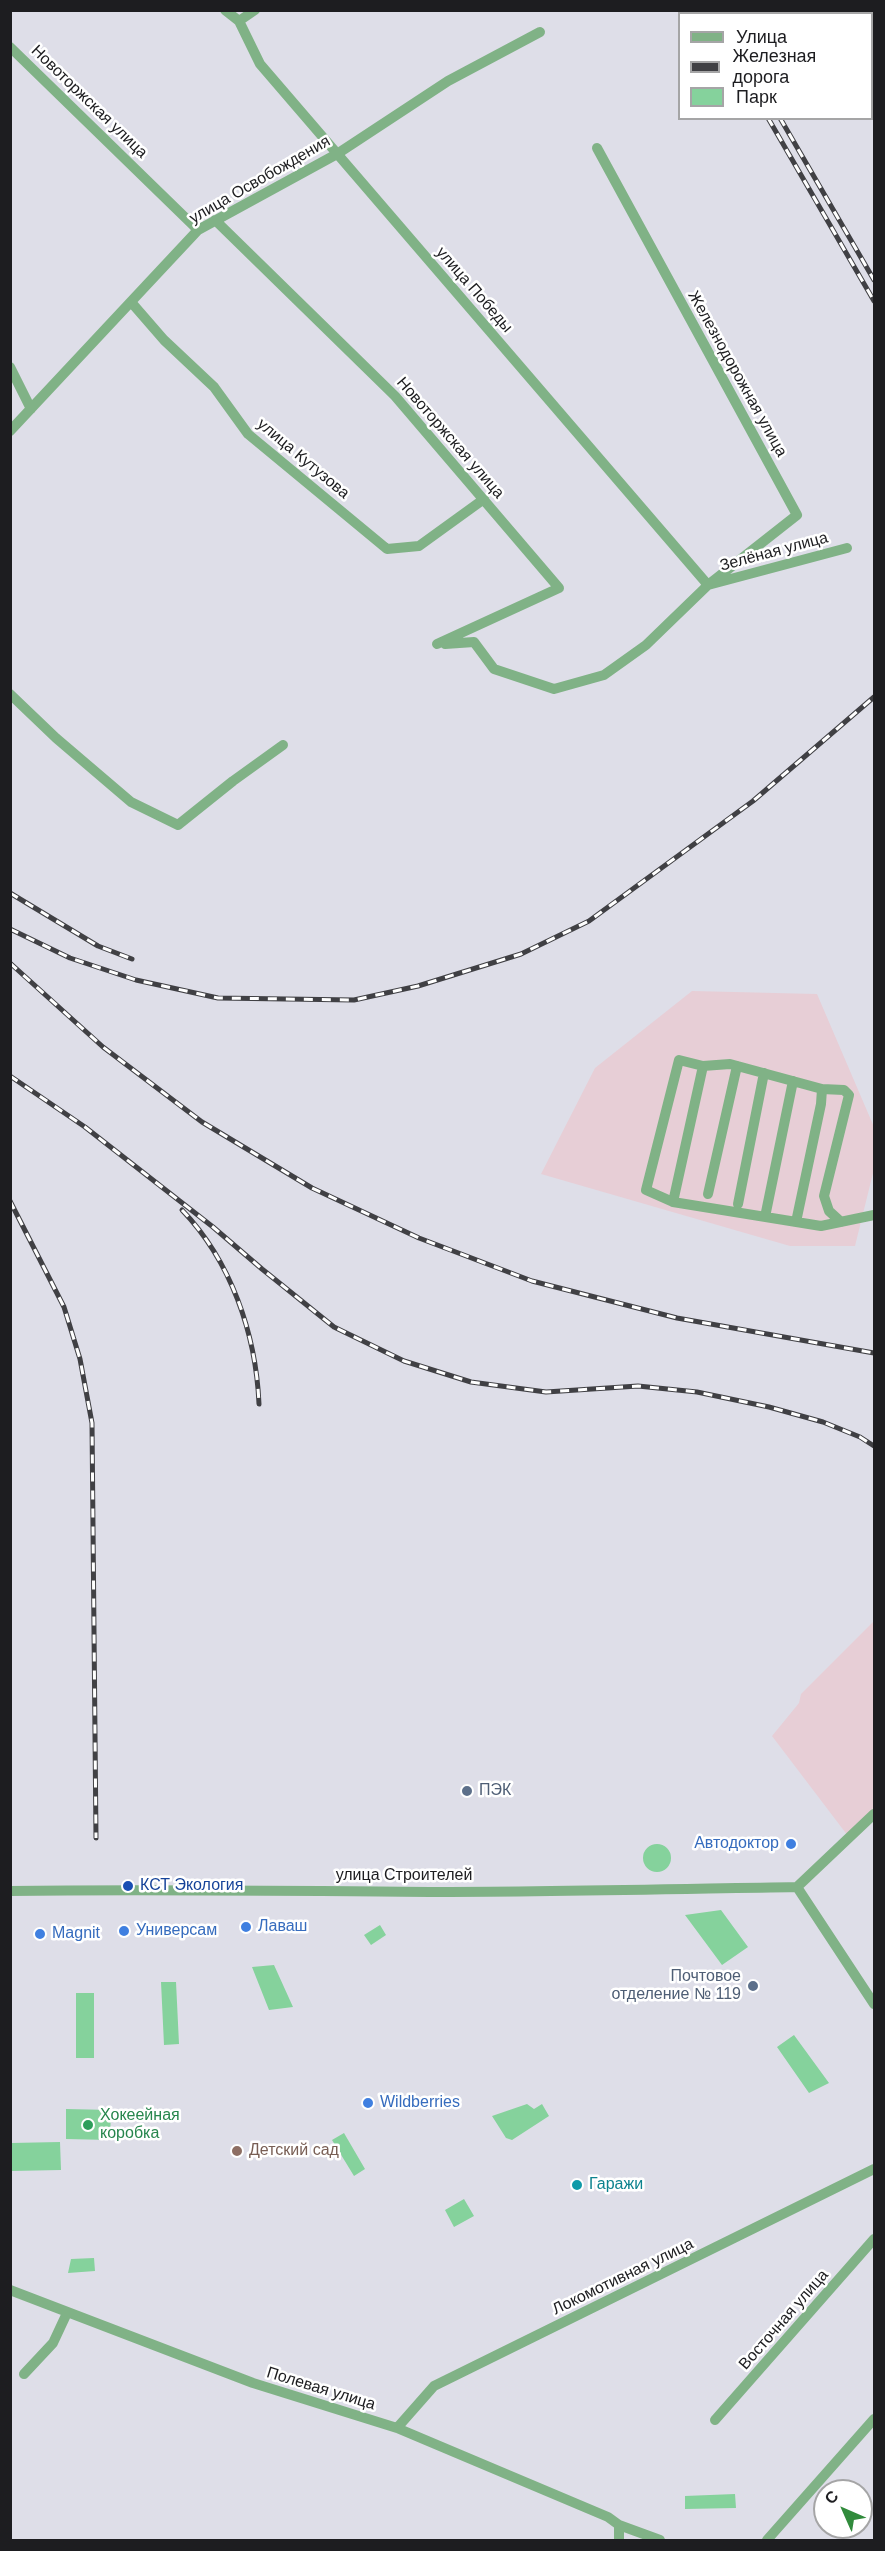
<!DOCTYPE html>
<meta charset="utf-8">
<style>
body{margin:0}
#map{position:relative;width:885px;height:2551px;overflow:hidden;background:#dedee8;font-family:Helvetica,sans-serif}
canvas{display:block}
.frame{position:absolute;inset:0;border:12px solid #1d1d20;pointer-events:none}
.legend{position:absolute;left:678px;top:12px;width:195px;height:108px;box-sizing:border-box;background:#fff;border:2px solid #a5a5a6;margin:0;padding:8px 10px;list-style:none;font-size:18px;color:#1d1d20}
.legend li{display:flex;align-items:center;gap:12px;height:30px}
.legend b{width:30px;border:2px solid #a5a5a6}
.north{position:absolute;left:813px;top:2479px;width:60px;height:60px;box-sizing:border-box;background:#fff;border:2px solid #a5a5a6;border-radius:50%;rotate:315deg;font-size:16px;font-weight:700;line-height:24px;text-align:center;color:#1d1d20}
.north::after{content:'';display:block;margin:auto;width:21px;height:27px;background:#318b3c;clip-path:polygon(50% 0,100% 100%,50% 72%,0 100%)}
</style>
<div id="map">
<canvas width="885" height="2551"></canvas>
<div class="frame"></div>
<ul class="legend">
<li><b style="height:8px;background:#80b286"></b>Улица</li>
<li><b style="height:8px;background:#404044"></b>Железная дорога</li>
<li><b style="height:16px;background:#85d29c"></b>Парк</li>
</ul>
<div class="north">С</div>
</div>
<script>
const c = document.querySelector('canvas').getContext('2d');
c.lineJoin = 'round';
function fill(path, color) {
  c.fillStyle = color;
  c.fill(path, 'evenodd');
}
function strokePath(path, color, width, dash) {
  c.strokeStyle = color;
  c.lineWidth = width;
  c.lineCap = dash ? 'butt' : 'round';
  c.setLineDash(dash || []);
  c.stroke(path);
}
function label(font, color, halo, rows, align = 'center') {
  c.font = font + ' Helvetica,sans-serif';
  c.lineWidth = 5;
  c.setLineDash([]);
  c.textBaseline = 'middle';
  c.strokeStyle = halo;
  c.fillStyle = color;
  for (const [text, x, y, turn = 0] of rows) {
    c.save();
    c.translate(x, y);
    c.rotate((+turn || 0) * Math.PI / 180);
    c.textAlign = isNaN(turn) ? turn : align;
    if (halo) c.strokeText(text, 0, 0);
    c.fillText(text, 0, 0);
    c.restore();
  }
}
const industrial = new Path2D(`
 M692 991 817 994 874 1127V1169L855 1246H790L541 1174 595 1068Z
 M874 1621V1811L848 1836 772 1736 799 1703 801 1694Z`);
const green = new Path2D(`
 M643 1858a14 14 0 1 1 28 0a14 14 0 1 1-28 0Z
 M721 1910 748 1947 722 1965 685 1915Z
 M380 1925 386 1935 371 1945 364 1935Z
 M274 1965 293 2007 269 2010 252 1967Z
 M161 1982H176L179 2044 164 2045Z
 M76 1993H94V2058H76Z
 M794 2035 829 2083 809 2093 777 2047Z
 M527 2104 534 2109 542 2104 549 2116 512 2140 506 2138 492 2116Z
 M66 2109 111 2110 110 2140 66 2139Z
 M344 2133 365 2169 354 2176 332 2140Z
 M60 2142 61 2170 11 2171V2143Z
 M464 2199 474 2216 454 2227 445 2210Z
 M94 2258 95 2271 68 2273 71 2259Z
 M735 2494 736 2508 685 2509V2496Z`);
const street = new Path2D(`
 M225 10 239 21 260 64 708 585 797 515 597 148
 M239 21 255 10
 M10 47 198 230
 M215 220 395 396 559 588 437 644
 M131 302 164 340 214 387 248 434 387 549 419 546 484 499
 M10 367 31 409
 M10 431 198 230 337 154 448 81 540 32
 M445 644 474 642 494 669 554 689 604 675 646 645 708 585 847 548
 M10 694 56 738 131 802 178 825 233 781 283 745
 M822 1089 844 1090 849 1095 824 1196 829 1211 841 1222
 M708 1194 737 1066
 M673 1202 703 1066
 M738 1204 764 1073
 M765 1217 793 1081
 M796 1222 821 1104 822 1089 730 1064 703 1066 679 1060 646 1190 673 1202 821 1226 874 1215
 M797 1887 874 2004
 M797 1887 874 1814
 M10 1891C153 1889 295 1891 438 1892 558 1892 678 1889 797 1887
 M10 2290 253 2383 397 2428 608 2517 619 2525 660 2540
 M24 2374 53 2343 67 2313
 M715 2420 874 2239
 M397 2428 434 2386 874 2169
 M619 2525V2540
 M767 2540 874 2419`);
const rail = new Path2D(`
 M704 10 706 14
 M718 10 719 14
 M768 118 874 301
 M780 118 874 280
 M10 893 98 946 132 959
 M10 929 70 958 136 980 218 998 354 1000 418 986 521 954 589 921 753 801 874 697
 M10 963 103 1047 202 1122 312 1188 419 1238 532 1281 677 1318 874 1353
 M10 1076 85 1127 213 1227 262 1269 334 1327 404 1361 471 1382 546 1392 638 1386 697 1392 769 1407 823 1422 860 1437 874 1446
 M10 1201 64 1307 80 1359 92 1423 96 1838
 M182 1210C231 1261 256 1334 259 1404`);
const markers = [
 [467,1791,6,"#5c6f8a"],
 [791,1844,6,"#3f7fe0"],
 [128,1886,6,"#1a4fb4"],
 [246,1927,6,"#3f7fe0"],
 [124,1931,6,"#3f7fe0"],
 [40,1934,6,"#3f7fe0"],
 [753,1986,6,"#5c6f8a"],
 [368,2103,6,"#3f7fe0"],
 [88,2125,6,"#2e9e5b"],
 [237,2151,6,"#8d6e63"],
 [577,2185,6,"#0f9aa8"]
];
const streetNames = [
 ["Новоторжская улица",89,102,44],
 ["улица Освобождения",260,180,-30],
 ["улица Победы",474,290,49],
 ["Железнодорожная улица",737,374,61],
 ["Новоторжская улица",450,438,49],
 ["улица Кутузова",303,459,40],
 ["Зелёная улица",774,552,-15],
 ["улица Строителей",404,1876],
 ["Локомотивная улица",623,2277,-26],
 ["Восточная улица",784,2320,-49],
 ["Полевая улица",321,2389,17]
];
const serviceNames = [
 ["ПЭК",479,1791],
 ["Почтовое",741,1977,"right"],
 ["отделение № 119",741,1995,"right"]
];
const shopNames = [
 ["Автодоктор",779,1844,"right"],
 ["Лаваш",258,1927],
 ["Универсам",136,1931],
 ["Magnit",52,1934],
 ["Wildberries",380,2103]
];
const transitNames = [
 ["КСТ Экология",140,1886]
];
const leisureNames = [
 ["Хокеейная",100,2116],
 ["коробка",100,2134]
];
const educationNames = [
 ["Детский сад",249,2151]
];
const cultureNames = [
 ["Гаражи",589,2185]
];
fill(industrial, '#e7ced6');
fill(green, '#85d29c');
strokePath(street, '#80b286', 10);
strokePath(rail, '#404044', 5);
strokePath(rail, '#fff', 3, [9]);
for (const [x, y, r, color] of markers) {
  const dot = new Path2D();
  dot.arc(x, y, r, 0, 2 * Math.PI);
  c.fillStyle = color;
  c.fill(dot);
  strokePath(dot, '#fff', 2);
}
label('16px', '#1d1d20', '#fff', streetNames);
label('16px', '#4e5e75', '#fff', serviceNames, 'left');
label('16px', '#366cbe', '#fff', shopNames, 'left');
label('16px', '#164399', '#fff', transitNames, 'left');
label('16px', '#27864d', '#fff', leisureNames, 'left');
label('16px', '#785e54', '#fff', educationNames, 'left');
label('16px', '#0d838f', '#fff', cultureNames, 'left');
</script>
